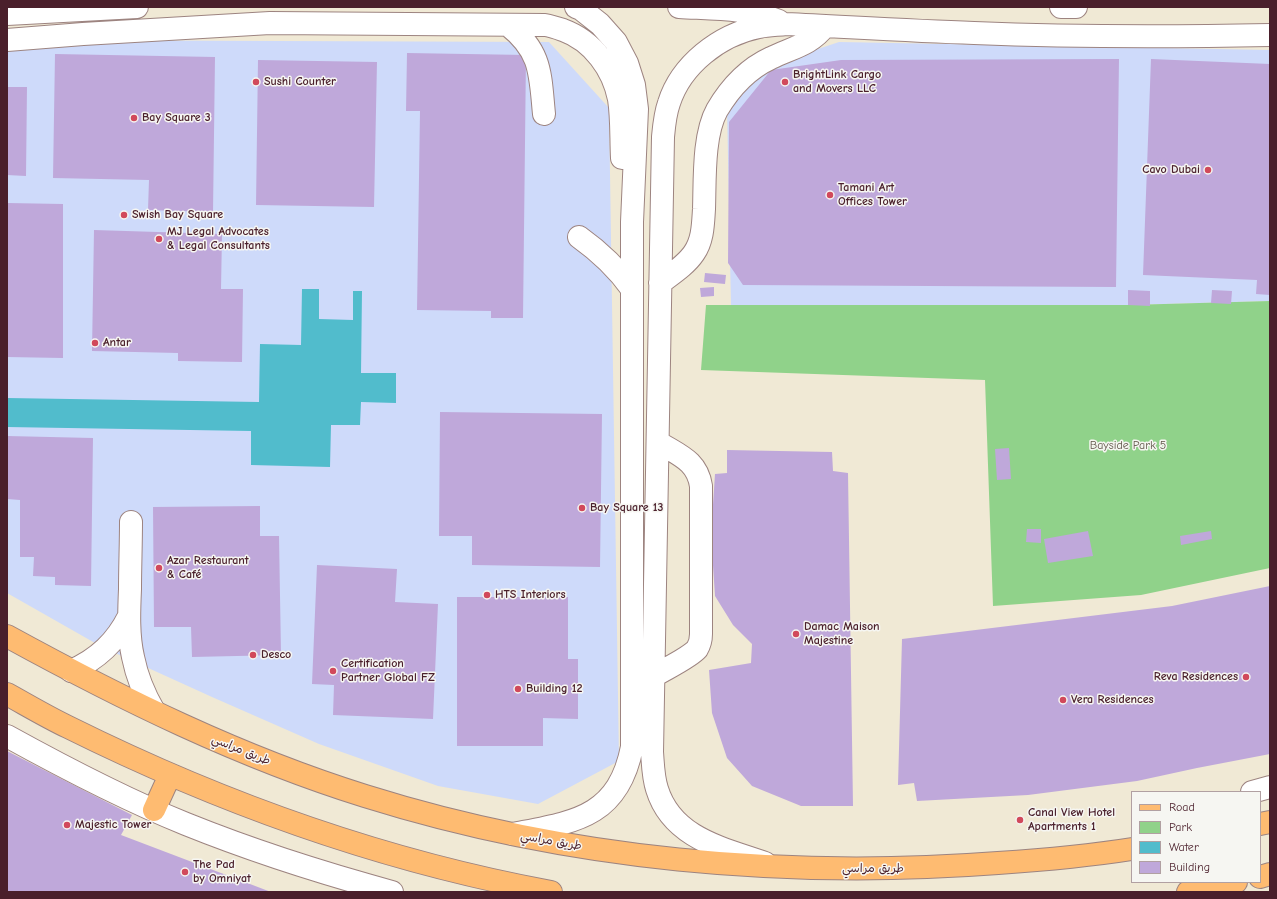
<!DOCTYPE html>
<meta charset="utf-8">
<style>
body{margin:0}
#map{position:relative;width:1277px;height:899px;overflow:hidden;background:#f0e9d5;font-family:"Comic Neue",sans-serif}
canvas{display:block}
.frame{position:absolute;inset:0;border:8px solid #4a1f2b;pointer-events:none}
.legend{position:absolute;left:1131px;top:791px;width:130px;height:92px;box-sizing:border-box;background:#f6f6f2;border:1px solid #b1a0a2;margin:0;padding:5px 7px;list-style:none;font-size:12px;color:#4a1f2b}
.legend li{display:flex;align-items:center;gap:8px;height:20px}
.legend b{width:20px;border:1px solid #b1a0a2}
</style>
<div id="map">
<canvas width="1277" height="899"></canvas>
<div class="frame"></div>
<ul class="legend">
<li><b style="height:5px;background:#febb71"></b>Road</li>
<li><b style="height:11px;background:#90d28a"></b>Park</li>
<li><b style="height:11px;background:#51bccc"></b>Water</li>
<li><b style="height:11px;background:#bfa8da"></b>Building</li>
</ul>
</div>
<script>
const c = document.querySelector('canvas').getContext('2d');
c.lineJoin = 'round';
function fill(path, color) {
  c.fillStyle = color;
  c.fill(path, 'evenodd');
}
function strokePath(path, color, width, dash) {
  c.strokeStyle = color;
  c.lineWidth = width;
  c.lineCap = dash ? 'butt' : 'round';
  c.setLineDash(dash || []);
  c.stroke(path);
}
function label(font, color, halo, rows, align = 'center') {
  c.font = font + ' "Comic Neue","Playpen Sans Arabic",sans-serif';
  c.lineWidth = 3;
  c.setLineDash([]);
  c.textBaseline = 'middle';
  c.strokeStyle = halo;
  c.fillStyle = color;
  for (const [text, x, y, turn = 0] of rows) {
    c.save();
    c.translate(x, y);
    c.rotate((+turn || 0) * Math.PI / 180);
    c.textAlign = isNaN(turn) ? turn : align;
    if (halo) c.strokeText(text, 0, 0);
    c.fillText(text, 0, 0);
    c.restore();
  }
}
const built = new Path2D(`
 M7 40 549 42 609 108 619 761 538 804 438 786 319 744 212 697 102 647 7 593Z
 M839 42 1270 50V301L1128 305 731 306 727 108 767 66Z`);
const green = new Path2D(`
 M1270 301V568L1141 595 993 606 985 380 701 370 706 305H1128Z`);
const water = new Path2D(`
 M302 289H319V319L353 320V291H362L361 373H396V403L361 402 360 425H331L330 467 251 465V431L7 427V398L259 402 260 344 301 345Z`);
const building = new Path2D(`
 M407 53 526 55 523 318H491V311L417 310 420 111H406Z
 M55 54 215 57 213 212 148 210 149 180 53 178Z
 M1119 59 1116 287 743 285 728 263 729 122 771 70 841 60Z
 M1151 59 1270 64V295L1256 294 1257 280 1143 275Z
 M258 60 377 62 374 207 256 205Z
 M7 87H27L26 176 7 175Z
 M7 203 63 204V358L7 357Z
 M94 230 222 234 221 289H243L242 362 178 361V353L92 351Z
 M705 273 726 275 725 284 704 282Z
 M714 287V296L701 297 700 288Z
 M1128 290 1150 291V306L1128 305Z
 M1212 290 1232 291 1231 304 1211 303Z
 M440 412 602 414 600 567 472 565V536H439Z
 M7 436 93 438 91 586 55 585V577L33 576 34 557H20V500L7 499Z
 M1009 448 1011 479 997 480 995 449Z
 M727 450 832 452 833 471 848 473 853 806H801L752 786 727 758 712 713 709 670 751 663 752 644 733 625 715 596 711 535 715 474 727 473Z
 M260 506V536H279L281 655 192 657 191 627H154L153 507Z
 M1027 529H1041V543L1026 542Z
 M1088 531 1093 556 1048 563 1044 539Z
 M1211 531 1212 539 1181 545 1180 536Z
 M317 565 397 569 395 602 438 604 433 719 333 715 334 685 312 684Z
 M1270 586V754L1197 768 1137 781 1028 795 917 801 914 783 898 785 902 639 1172 606Z
 M457 597H568V659H578V719L543 718V746H457Z
 M7 751 132 815 121 835 271 892H7Z`);
const minor = new Path2D(`
 M679 7C713 9 748 8 779 21
 M1061 7H1076
 M7 14 137 7
 M508 25C542 52 540 74 544 114
 M7 40 83 34 270 23 545 25C551 26 557 28 563 30 593 41 613 69 619 99 622 118 621 139 622 158
 M579 237C600 252 617 268 632 289
 M660 283C672 274 686 265 694 253 703 240 703 224 704 209 705 180 703 135 717 110 730 88 747 69 771 58 791 48 811 45 825 26
 M131 522C131 544 130 567 130 589 129 612 128 635 133 657 137 677 144 694 154 711
 M71 671C98 659 116 642 129 616
 M654 676C665 669 689 658 697 649 700 644 701 639 701 634V486C697 460 678 455 658 442
 M7 736C65 768 124 799 186 824 253 851 322 873 392 892
 M1252 792 1270 787
 M513 834C574 822 618 818 632 747V222L637 109 634 85 627 63 616 42 600 24 581 9 576 7
 M765 863C722 848 672 838 657 789 653 777 653 764 652 752L663 137C664 126 665 114 669 103 681 65 719 35 759 27 767 25 777 25 786 24 849 27 911 31 974 33 1072 37 1171 37 1270 35`);
const major = new Path2D(`
 M7 636C122 699 240 757 365 796 569 860 786 879 998 863 1043 860 1088 856 1132 849
 M7 694C27 705 47 717 68 727 221 803 383 861 551 892
 M154 810 170 775
 M1260 824 1270 822
 M1260 877 1270 874
 M1188 892 1236 882`);
const markers = [
 [256,82,4,"#d1495b"],
 [785,82,4,"#d1495b"],
 [134,118,4,"#d1495b"],
 [1208,170,4,"#d1495b"],
 [830,195,4,"#d1495b"],
 [124,215,4,"#d1495b"],
 [159,239,4,"#d1495b"],
 [95,343,4,"#d1495b"],
 [582,508,4,"#d1495b"],
 [159,568,4,"#d1495b"],
 [487,595,4,"#d1495b"],
 [796,634,4,"#d1495b"],
 [253,655,4,"#d1495b"],
 [333,671,4,"#d1495b"],
 [1246,677,4,"#d1495b"],
 [518,689,4,"#d1495b"],
 [1063,700,4,"#d1495b"],
 [1020,820,4,"#d1495b"],
 [67,825,4,"#d1495b"],
 [185,872,4,"#d1495b"]
];
const poiNames = [
 ["BrightLink Cargo",793,75],
 ["and Movers LLC",793,89],
 ["Sushi Counter",264,82],
 ["Bay Square 3",142,118],
 ["Cavo Dubai",1200,170,"right"],
 ["Tamani Art",838,188],
 ["Offices Tower",838,202],
 ["Swish Bay Square",132,215],
 ["MJ Legal Advocates",167,232],
 ["& Legal Consultants",167,246],
 ["Antar",103,343],
 ["Bay Square 13",590,508],
 ["Azar Restaurant",167,561],
 ["& Café",167,575],
 ["HTS Interiors",495,595],
 ["Damac Maison",804,627],
 ["Majestine",804,641],
 ["Desco",261,655],
 ["Certification",341,664],
 ["Partner Global FZ",341,678],
 ["Reva Residences",1238,677,"right"],
 ["Building 12",526,689],
 ["Vera Residences",1071,700],
 ["Canal View Hotel",1028,813],
 ["Apartments 1",1028,827],
 ["Majestic Tower",75,825],
 ["The Pad",193,865],
 ["by Omniyat",193,879]
];
const parkNames = [
 ["Bayside Park 5",1128,446]
];
const streetNames = [
 ["طريق مراسي",241,750,22],
 ["طريق مراسي",551,841,10],
 ["طريق مراسي",873,869]
];
fill(built, '#cedafa');
fill(green, '#90d28a');
fill(water, '#51bccc');
fill(building, '#bfa8da');
strokePath(minor, '#9d8480', 24);
strokePath(major, '#9d8480', 24);
strokePath(minor, '#fff', 22);
strokePath(major, '#febb71', 22);
for (const [x, y, r, color] of markers) {
  const dot = new Path2D();
  dot.arc(x, y, r, 0, 2 * Math.PI);
  c.fillStyle = color;
  c.fill(dot);
  strokePath(dot, '#f6f6f2', 1.5);
}
label('bold 12px', '#4a1f2b', '#f6f6f2', poiNames, 'left');
label('12px', '#5f5548', '#f6f6f2', parkNames);
label('12px', '#4a1f2b', '#f6f6f2', streetNames);
</script>
